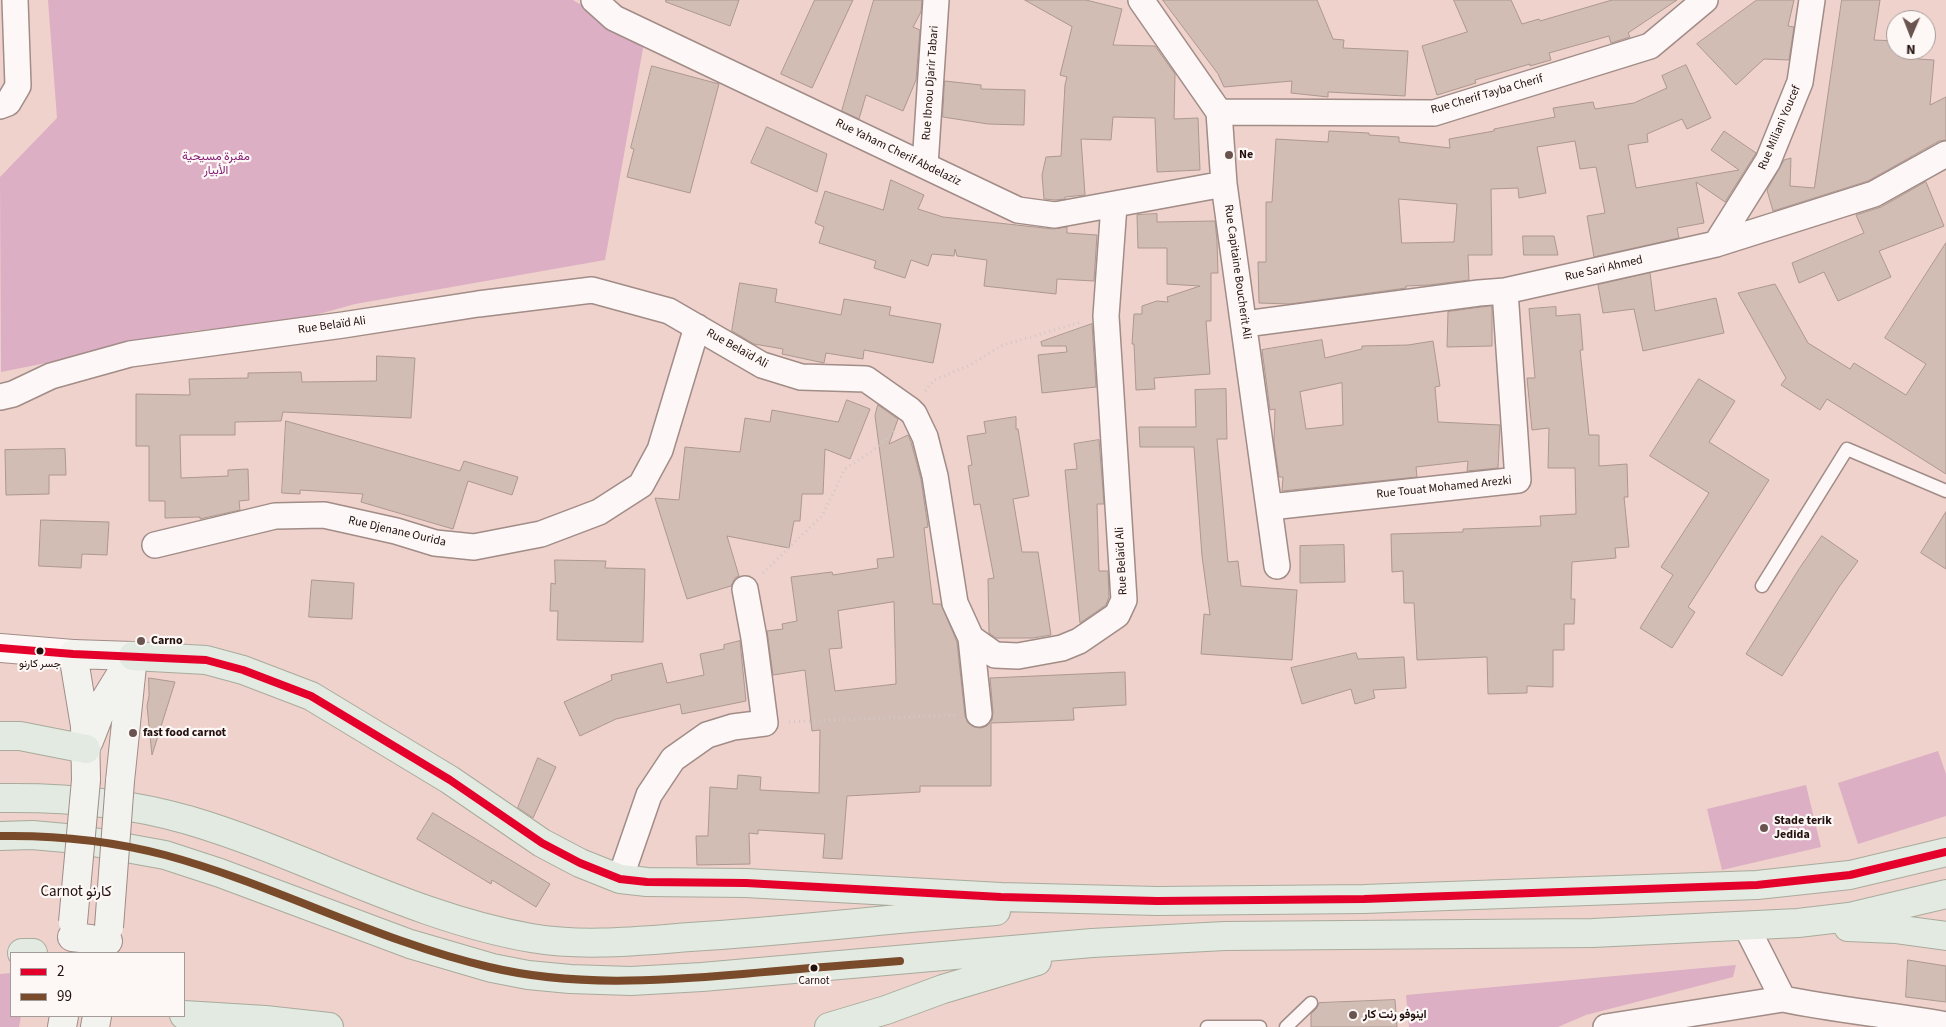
<!DOCTYPE html>
<meta charset="utf-8">
<style>
body{margin:0}
#map{position:relative;width:1946px;height:1027px;overflow:hidden;background:#efd2cb;font-family:"Source Sans 3",sans-serif}
canvas{display:block}
.legend{position:absolute;left:10px;top:952px;width:175px;height:65px;box-sizing:border-box;background:#fdf7f6;border:1px solid #a59b98;margin:0;padding:6px 9px;list-style:none;font-size:15px;color:#22100c}
.legend li{display:flex;align-items:center;gap:10px;height:25px}
.legend b{width:25px;border:1px solid #a59b98}
.north{position:absolute;left:1886px;top:10px;width:50px;height:50px;box-sizing:border-box;background:#fdf7f6;border:1px solid #a59b98;border-radius:50%;rotate:181deg;font-size:14px;font-weight:700;line-height:20px;text-align:center;color:#22100c}
.north::after{content:'';display:block;margin:auto;width:18px;height:22px;background:#6a544f;clip-path:polygon(50% 0,100% 100%,50% 72%,0 100%)}
</style>
<div id="map">
<canvas width="1946" height="1027"></canvas>
<ul class="legend">
<li><b style="height:6px;background:#e4002b"></b>2</li>
<li><b style="height:6px;background:#7a4b2a"></b>99</li>
</ul>
<div class="north">N</div>
</div>
<script>
const c = document.querySelector('canvas').getContext('2d');
c.lineJoin = 'round';
function fill(path, color) {
  c.fillStyle = color;
  c.fill(path, 'evenodd');
}
function strokePath(path, color, width, dash) {
  c.strokeStyle = color;
  c.lineWidth = width;
  c.lineCap = dash ? 'butt' : 'round';
  c.setLineDash(dash || []);
  c.stroke(path);
}
function label(font, color, halo, rows, align = 'center') {
  c.font = font + ' "Source Sans 3",Vazirmatn,sans-serif';
  c.lineWidth = 4.5;
  c.setLineDash([]);
  c.textBaseline = 'middle';
  c.strokeStyle = halo;
  c.fillStyle = color;
  for (const [text, x, y, turn = 0] of rows) {
    c.save();
    c.translate(x, y);
    c.rotate((+turn || 0) * Math.PI / 180);
    c.textAlign = isNaN(turn) ? turn : align;
    if (halo) c.strokeText(text, 0, 0);
    c.fillText(text, 0, 0);
    c.restore();
  }
}
const green = new Path2D(`
 M48 0H573L644 43 605 260 355 304 290 322 192 331 96 353 1 372 0 177 57 118Z
 M1938 751 1946 774V816L1858 844 1838 783Z
 M1806 785 1821 847 1722 870 1707 809Z
 M1736 965 1733 977 1586 1015 1558 1027H1409L1406 995Z
 M11 973V1016H21L19 1027H0V974Z`);
const building = new Path2D(`
 M666 0H739L730 26 666 2Z
 M815 0H853L812 88 781 74Z
 M874 0H922L921 12 913 27 920 30 916 80 903 111 866 95 859 119 842 111Z
 M1025 0H1086L1122 9 1113 45 1155 46 1175 74 1174 119 1198 118 1200 170 1157 172 1155 118 1113 117 1111 140 1081 139 1085 195 1065 197V199L1055 200 1044 199 1042 175 1046 157 1061 156 1065 85 1067 77 1060 75 1072 27Z
 M1163 0H1317L1333 39 1344 40 1343 48 1408 51 1405 96 1328 92V97L1291 93 1292 81 1224 87 1218 74Z
 M1454 0H1511L1522 24 1539 19 1540 21 1612 0H1677L1628 33 1630 37 1611 43 1609 36 1549 53 1551 60 1530 66V64L1475 80 1476 83 1437 95 1422 46 1467 32Z
 M1757 0H1794L1788 26 1794 27 1789 60 1764 59 1736 85 1697 44Z
 M1842 0H1880L1874 40 1896 41V50H1919L1918 59 1934 60 1930 105 1946 97V140L1939 141 1868 181 1773 211 1767 190 1784 160 1791 158 1790 186 1814 188Z
 M1686 65 1711 118 1687 129 1682 119 1647 134 1648 142 1628 145 1636 188 1739 170 1711 150 1724 131 1756 153 1725 202 1696 182 1704 223 1677 228 1679 238 1594 257 1587 216 1605 213 1596 167 1580 169 1575 141 1537 147 1546 193 1519 198 1518 188 1491 189 1492 255H1468L1469 280 1429 285 1406 286V288L1290 304 1259 303 1258 262H1266V202H1272L1276 139 1328 142 1329 131 1369 133V135L1399 137V142L1450 148 1449 139 1494 131V129L1555 117 1553 108 1593 102 1595 109 1634 103 1667 88 1662 76ZM1399 199 1457 204 1454 242 1402 243Z
 M652 66 719 84 690 193 627 177 634 149 631 148Z
 M945 81 981 85V89L1025 90 1024 125 988 124 943 117Z
 M767 127 827 154 817 192 751 163Z
 M891 180 924 195 918 209 943 217 1053 229 1067 227V233L1097 235 1094 281 1057 279 1056 294 984 286 987 260 957 256 955 249 954 256 932 254 928 266 911 260 905 278 874 268 876 261 819 243 824 227 815 223 825 191 883 210Z
 M1926 182 1944 226 1879 251 1891 277 1838 301 1824 272 1799 283 1792 263 1864 233 1856 215 1881 207Z
 M1157 214V222L1215 221 1217 241 1218 273H1211V321H1206L1210 374 1154 378 1155 389 1136 390 1134 344H1132L1134 314H1142V306L1157 301 1168 302 1167 297 1200 286 1167 284V248H1138L1137 215Z
 M1523 236H1554L1558 255H1524Z
 M1946 243V474L1827 399 1820 410 1781 385 1786 378 1738 293 1775 284 1808 343 1850 369 1854 363 1906 395 1926 364 1885 338Z
 M1650 273 1655 311 1716 298 1724 333 1643 351 1634 309 1603 313 1598 285Z
 M740 283 777 289 775 302 841 315 844 299 891 307 889 315 941 324 933 363 864 350 863 359 826 353 824 363 782 354 783 349 754 344 732 331Z
 M1492 306V346L1447 347 1448 312Z
 M1556 307V316L1580 314 1583 350H1580L1589 435H1599V466L1627 464 1628 497H1624L1629 547 1615 548 1616 558 1572 562 1571 599H1575L1574 624H1564V650H1553V687L1527 686V693L1488 694 1487 657 1417 660 1414 603H1404L1403 571 1392 572 1391 534 1463 532V529L1541 526 1540 516 1576 514 1575 468H1548L1549 428 1532 430 1527 378H1535L1529 309Z
 M1092 324 1096 387 1042 393 1038 355 1067 352 1066 346H1042L1041 342Z
 M1322 340 1325 358 1362 349V346L1408 345 1433 341 1440 386 1435 387 1438 422 1500 425 1498 468 1467 471 1468 461 1416 467 1417 477 1282 491 1283 477H1279L1274 442 1275 409 1270 410 1262 350ZM1342 383 1343 425 1306 429 1300 392Z
 M377 356 415 358 411 418 283 412 281 421 235 422V435H180L181 478 228 476V470L248 469 249 500 239 501 240 510 200 519V517L165 518V501H149V446H136V394L190 395 189 379 248 378V373L301 372 302 382 376 381Z
 M1699 379 1735 401 1709 442 1769 480 1688 607 1695 612 1672 648 1640 628 1673 575 1661 567 1709 493 1650 456Z
 M1226 389 1227 439H1217L1228 562 1238 561 1241 586 1297 590 1292 660 1201 654 1204 614 1210 615 1202 556 1194 447H1140L1139 427H1196L1195 390Z
 M847 400 870 409 850 459 825 449 823 494H802L800 521H794L789 548 727 536 739 576 735 578 731 586 687 599 655 498 679 500 685 447 740 452 745 418 770 422 772 410 838 422Z
 M878 405 898 419 889 444 908 435 911 442 921 479 928 527 924 528 933 604H941L957 642 965 716 968 723 974 727 981 728 987 726 992 720 993 712 990 678 1125 672 1126 705 1073 708 1074 720 991 723V786H920V792L847 796 842 859 823 858 825 834 758 830V834L749 833 750 864 697 865 696 836H708L710 787 737 789 738 775 761 777 760 790 819 793 820 730 812 731 805 670 773 675 767 631 783 629 782 624 797 621 791 577 832 572 833 575 878 568 877 559 894 557 875 416ZM894 602 896 684 835 691 829 649 842 648 838 611Z
 M1016 417V429H1018L1029 496 1013 499 1022 552H1038L1051 635 1033 638H996L989 633 988 579 994 578 980 504 974 505 968 466 972 465 967 436 986 433 984 422Z
 M286 421 460 471 464 461 518 477 512 495 468 481 453 529 361 502 363 494 300 490V494L282 493Z
 M1099 440 1104 504H1097L1099 571H1108L1109 597 1106 605 1080 623 1065 470 1077 469 1074 444Z
 M65 449 66 475H49V494L6 495 5 450Z
 M1946 512V569L1921 553Z
 M41 520 109 522 107 555 82 554 81 568 39 566Z
 M1822 536 1858 561 1839 587 1782 676 1746 654 1799 569Z
 M1344 545 1345 582 1300 583V546Z
 M555 560 606 561 605 568 645 569 643 642 557 640 558 611H550L551 583 555 584Z
 M312 580 354 583 352 619 309 617Z
 M740 641 746 701 682 714 680 704 616 719 580 736 564 702 612 680 611 675 662 663 667 683 704 675 700 654 724 649V645Z
 M1356 653 1358 659 1404 657 1406 688 1373 690 1375 698 1355 704 1351 689 1302 704 1291 668Z
 M149 678 175 682 152 755 147 706 149 696Z
 M538 758 556 767 533 818 518 808Z
 M433 813 550 884 536 907 492 880 491 884 417 839Z
 M1908 960 1946 966V1002L1906 997Z
 M1395 1000 1397 1027H1311V1014L1317 1008 1319 1003Z`);
const path = new Path2D(`
 M925 391 934 380 968 366 1003 345 1081 322
 M763 573 822 516 845 469 872 451 896 430
 M789 722 956 715`);
const service = new Path2D(`
 M1762 586 1847 449 1946 491
 M1207 1027H1260
 M1286 1027 1311 1003`);
const minor = new Path2D(`
 M594 0 614 18 1018 210 1055 215 1224 184
 M1141 0 1219 112 1224 184 1277 566
 M0 106 8 103 18 86 15 0
 M1219 112 1434 113 1650 46 1705 0
 M925 165 936 0
 M1716 244 1768 161 1800 82 1812 0
 M1245 324 1479 293 1505 291 1716 244 1874 194 1946 154
 M0 397 13 394 51 376 130 354 343 325 478 304 592 290 669 311 762 365 801 377 866 379 910 410 914 414 925 437 935 476 955 603 971 638 995 655 1018 656 1062 648 1079 641 1117 615 1124 600 1106 316 1114 205
 M1270 507 1518 480 1505 291
 M155 545 275 516 324 515 396 531 435 543 474 547 541 534 599 512 641 485 660 450 697 327
 M971 638 979 714
 M620 879 649 795 673 759 707 735 733 727 765 723 754 638 745 589
 M1783 999C1837 1010 1892 1015 1946 1025
 M1606 1027 1783 999 1746 926`);
const tertiary = new Path2D(`
 M0 648 73 654`);
const secondary = new Path2D(`
 M89 741 105 700 129 661
 M86 780 85 726 73 654 133 656
 M120 781 133 656
 M72 937 108 941
 M62 1027 64 1016
 M95 1027 97 1016`);
const trunk = new Path2D(`
 M133 656 206 660 243 670 311 696 450 780 542 843 580 863 620 879 647 882 746 883 1001 897 1157 901 1364 899 1757 885 1850 875 1946 852
 M0 736H20L86 749
 M0 798C63 797 127 802 188 820 304 854 411 917 531 938 583 947 637 941 690 937 792 931 894 918 996 911
 M0 836 32 835 77 839 165 855 220 873 410 944 492 968 528 975 570 979 631 981 702 977 1092 943 1225 936 1593 933 1798 923 1849 917 1946 894
 M1848 927 1895 929 1946 936
 M22 953H33
 M184 1015 265 1020 329 1027
 M829 1027 886 1010 943 989 1037 961`);
const secondaryBridge = new Path2D(`
 M73 922 86 780
 M109 927 120 781`);
const bus1 = new Path2D(`
 M0 648 73 654 206 660 243 670 311 696 450 780 542 843 580 863 620 879 647 882 746 883 1001 897 1157 901 1364 899 1757 885 1850 875 1946 852`);
const bus2 = new Path2D(`
 M0 836C55 835 112 841 165 855 276 885 377 941 489 967 572 987 659 981 743 974 795 969 847 965 900 961`);
const markers = [
 [1229,155,5,"#6a544f"],
 [141,641,5,"#6a544f"],
 [40,651,4.5,"#22100c"],
 [133,733,5,"#6a544f"],
 [1764,828,5,"#6a544f"],
 [814,968,4.5,"#22100c"],
 [1353,1015,5,"#6a544f"]
];
const busNames = [
 ["جسر كارنو",40,665],
 ["Carnot",814,982]
];
const streetNames = [
 ["Rue Ibnou Djarir Tabari",931,83,-86],
 ["Rue Cherif Tayba Cherif",1487,95,-16],
 ["Rue Miliani Youcef",1780,128,-67],
 ["Rue Yaham Cherif Abdelaziz",898,153,26],
 ["Rue Sari Ahmed",1604,269,-13],
 ["Rue Capitaine Boucherit Ali",1237,272,82],
 ["Rue Belaïd Ali",332,326,-8],
 ["Rue Belaïd Ali",737,349,29],
 ["Rue Touat Mohamed Arezki",1444,488,-6],
 ["Rue Djenane Ourida",397,532,13],
 ["Rue Belaïd Ali",1122,561,-93]
];
const poiNames = [
 ["Ne",1239,155],
 ["Carno",151,641],
 ["fast food carnot",143,733],
 ["Stade terik",1774,821],
 ["Jedida",1774,835],
 ["اينوفو رنت كار",1363,1015]
];
const parkNames = [
 ["مقبرة مسيحية",216,157],
 ["الأبيار",216,171]
];
const quarterNames = [
 ["Carnot كارنو",76,893]
];
fill(green, '#dcafc4');
fill(building, '#d2bdb4');
strokePath(building, '#ac9890', 1);
strokePath(service, '#a18c87', 15);
strokePath(minor, '#a18c87', 28);
strokePath(tertiary, '#a18c87', 30);
strokePath(secondary, '#a18c87', 30);
strokePath(trunk, '#a8ab9d', 30);
strokePath(path, '#d0c8c6', 3, [1, 4]);
strokePath(service, '#fdf8f7', 12);
strokePath(minor, '#fdf8f7', 25);
strokePath(tertiary, '#fdf8f7', 28);
strokePath(secondary, '#f2f3ef', 28);
strokePath(trunk, '#e2eae1', 28);
strokePath(secondaryBridge, '#a18c87', 30, []);
strokePath(secondaryBridge, '#f2f3ef', 28);
strokePath(bus1, '#e4002b', 8);
strokePath(bus2, '#7a4b2a', 8);
for (const [x, y, r, color] of markers) {
  const dot = new Path2D();
  dot.arc(x, y, r, 0, 2 * Math.PI);
  c.fillStyle = color;
  c.fill(dot);
  strokePath(dot, '#fdf7f6', 2);
}
label('11px', '#22100c', '#fdf7f6', busNames);
label('12px', '#22100c', '#fdf7f6', streetNames);
label('bold 12px', '#22100c', '#fdf7f6', poiNames, 'left');
label('12px', '#862276', '#fdf7f6', parkNames);
label('15px', '#22100c', '#fdf7f6', quarterNames);
</script>
